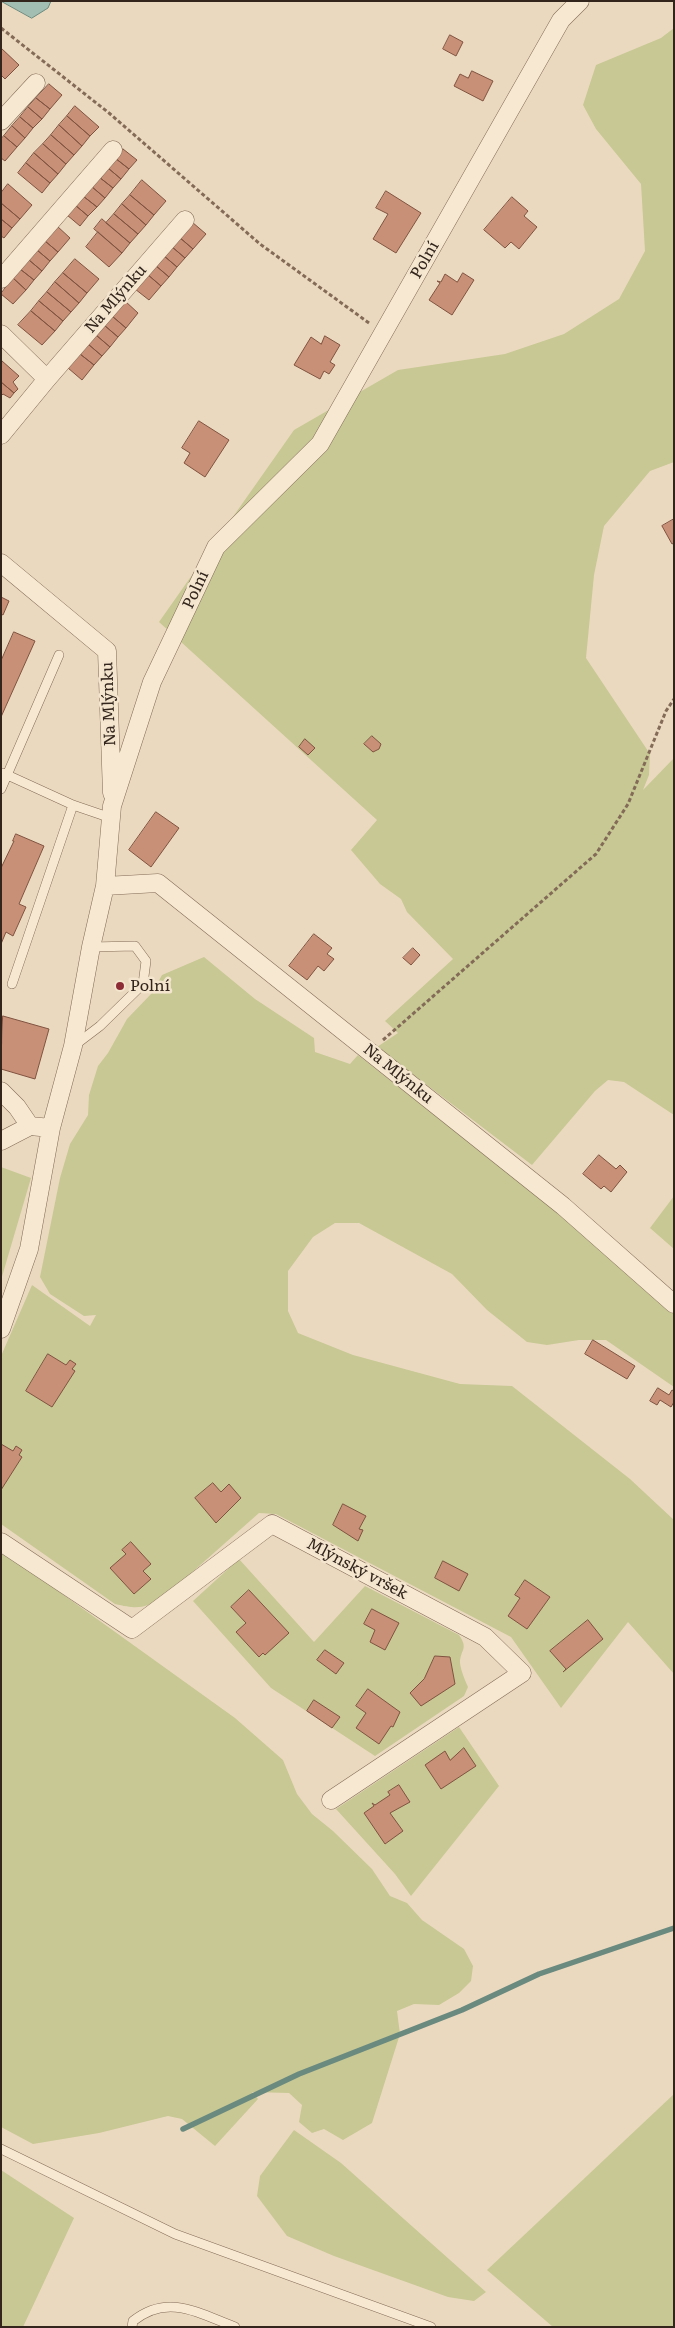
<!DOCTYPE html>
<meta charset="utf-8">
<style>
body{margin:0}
#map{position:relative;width:675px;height:2328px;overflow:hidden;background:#ebd9bf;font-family:Literata,serif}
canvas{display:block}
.frame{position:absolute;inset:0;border:2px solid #33251c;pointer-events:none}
</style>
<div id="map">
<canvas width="675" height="2328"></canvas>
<div class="frame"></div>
</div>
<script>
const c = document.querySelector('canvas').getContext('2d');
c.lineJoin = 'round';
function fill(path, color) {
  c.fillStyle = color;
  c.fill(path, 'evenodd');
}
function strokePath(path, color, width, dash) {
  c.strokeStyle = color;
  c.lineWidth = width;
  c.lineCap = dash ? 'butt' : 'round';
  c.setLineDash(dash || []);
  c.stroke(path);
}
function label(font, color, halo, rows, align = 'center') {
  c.font = font + ' Literata,serif';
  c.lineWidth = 5;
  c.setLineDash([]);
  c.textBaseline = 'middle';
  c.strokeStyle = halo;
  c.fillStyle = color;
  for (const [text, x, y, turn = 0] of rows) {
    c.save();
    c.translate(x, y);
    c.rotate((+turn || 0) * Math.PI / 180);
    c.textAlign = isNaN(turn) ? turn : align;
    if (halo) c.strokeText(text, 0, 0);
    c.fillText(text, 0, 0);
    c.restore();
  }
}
const green = new Path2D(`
 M674 28V462L650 471 604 526 594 575 586 658 650 754 649 775 643 790 674 758V1115L624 1082 608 1080 595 1091 532 1165 377 1047 398 1033 385 1021 453 959 407 912 401 899 380 884 351 850 377 820 159 622 294 430 398 370 505 354 564 334 619 299 645 251 641 184 596 129 583 105 596 65 661 38Z
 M204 957 255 999 314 1038 315 1052 350 1064 358 1055 566 1218 674 1312V1387L606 1340H579L547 1345 527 1342 487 1310 452 1274 359 1223H335L313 1237 288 1271V1311L298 1333 353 1355 460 1384 512 1386 630 1479 674 1520V1674L628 1622 561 1708 511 1637 276 1514 259 1513 163 1598C143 1609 137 1609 115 1604L1 1524V1356L32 1285 90 1326 96 1315 84 1316 50 1294 40 1277 60 1178 70 1144 88 1115 89 1095 98 1066 108 1053 127 1019 152 993 162 975Z
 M1 1167 31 1178 1 1280Z
 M674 1196V1249L650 1228Z
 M1 1550 235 1718 283 1760 297 1794 312 1814 333 1831 372 1869 390 1896 407 1903 422 1920 464 1949 473 1966 471 1981 459 1993 439 2005 414 2004 397 2011 400 2034 372 2123 343 2140 324 2129 312 2133 299 2122 302 2105 289 2093 252 2092 258 2099 215 2146 182 2119 168 2116 99 2133 33 2144 1 2127Z
 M239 1559 314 1642 365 1586 459 1635C469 1649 460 1650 460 1663 461 1671 465 1680 468 1687L464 1696 375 1756 271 1688 193 1601Z
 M459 1727 499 1786 411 1896 395 1874 336 1809Z
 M674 2094V2327H553L487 2270Z
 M294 2130 341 2163 486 2292 474 2301 448 2297 334 2256 287 2236 257 2196 260 2176Z
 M1 2170 74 2218 23 2327H1Z`);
const water = new Path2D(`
 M1 1H51L48 8 32 18Z`);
const stream = new Path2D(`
 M183 2129 299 2074 462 2010 539 1974 674 1928`);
const building = new Path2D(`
 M450 35 463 42 456 56 443 49Z
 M1 48 19 65 5 79 1 75Z
 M472 71 493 81 483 101 454 86 460 74 468 78Z
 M49 84 62 95 50 109 36 98Z
 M36 98 50 109 42 119 28 107Z
 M75 106 99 127 90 136 67 116Z
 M28 107 42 119 33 128 20 117Z
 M67 116 90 136 82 146 59 125Z
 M20 117 33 128 25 138 12 126Z
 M59 125 82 146 74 155 51 135Z
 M12 126 25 138 17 147 4 136Z
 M51 135 74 155 66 164 43 144Z
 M4 136 17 147 5 161 1 158V139Z
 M43 144 66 164 58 174 34 153Z
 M123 149 137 160 129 169 115 158Z
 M34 153 58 174 50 183 26 163Z
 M115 158 129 169 121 179 108 168Z
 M26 163 50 183 42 193 18 173Z
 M108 168 121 179 113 188 99 177Z
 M99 177 113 188 105 198 91 186Z
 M142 180 166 201 154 215 130 195Z
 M8 184 32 205 20 219 1 203V193Z
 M91 186 105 198 97 207 83 196Z
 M386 191 421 213 396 253 373 239 388 214 376 208Z
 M130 195 154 215 146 225 122 204Z
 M83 196 97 207 88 216 75 205Z
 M512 197 528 211 524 216 537 227 519 249 511 242 505 248 484 230Z
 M1 203 20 219 12 228 1 219Z
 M122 204 146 225 138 234 114 214Z
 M75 205 88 216 80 226 67 215Z
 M114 214 138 234 130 243 106 223Z
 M1 219 12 228 4 238 1 236Z
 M102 219 130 243 122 253 94 229Z
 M192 222 206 234 193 249 179 237Z
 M57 226 70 238 58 252 45 241Z
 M98 232 122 253 109 267 86 247Z
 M179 237 193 249 185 258 171 246Z
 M45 241 58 252 50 261 37 250Z
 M171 246 185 258 177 267 163 255Z
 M37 250 50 261 42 271 29 260Z
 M163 255 177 267 169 277 155 265Z
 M75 259 99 279 87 293 63 273Z
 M29 260 42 271 34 280 20 269Z
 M155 265 169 277 161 286 147 274Z
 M20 269 34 280 26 290 13 278Z
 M63 273 87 293 79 303 55 282Z
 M463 273 474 280 452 315 429 300 440 283 437 281 441 282 445 274 457 282Z
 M147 274 161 286 149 300 135 289Z
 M13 278 26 290 13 304 1 294Z
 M55 282 79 303 71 312 47 292Z
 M47 292 71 312 63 321 39 301Z
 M39 301 63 321 55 331 31 311Z
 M125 301 138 313 126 328 112 316Z
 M31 311 55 331 42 345 18 325Z
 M112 316 126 328 118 337 104 325Z
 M104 325 118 337 110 347 96 335Z
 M96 335 110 347 102 356 88 344Z
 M325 336 340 345 330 362 335 365 329 374 324 371 320 379 294 365 311 337 321 344Z
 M88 344 102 356 94 365 80 354Z
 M80 354 94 365 82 380 68 368Z
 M2 361 19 376 13 382 18 389 14 393 1 382Z
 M1 382 14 393 10 398 3 394 1 396Z
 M199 421 229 440 205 477 184 463 190 453 182 448Z
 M674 519V543L672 544 662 526Z
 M1 597 9 601 3 615 1 614Z
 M14 632 35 641 1 717V661Z
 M372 736 381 744 379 749 373 752 364 744Z
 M305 739 315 748 308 755 299 747Z
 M156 812 179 828 151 867 129 850Z
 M16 834 44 846 19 904 26 907 13 936 6 932 1 944V868L14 841H13Z
 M314 934 332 948 327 954 334 959 324 971 318 966 307 980 289 966Z
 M413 948 420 955 411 965 403 958Z
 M3 1016 49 1029 35 1079 1 1069Z
 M599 1155 616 1169 620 1165 627 1172 611 1192 604 1186 601 1189 583 1174Z
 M593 1340 635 1366 627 1379 585 1354Z
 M48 1354 66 1365 70 1360 76 1364 72 1369 75 1371 52 1407 26 1391Z
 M658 1388 669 1395 672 1390 674 1391V1402L671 1407 660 1400 657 1405 650 1401Z
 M1 1444 13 1451 16 1446 22 1450 19 1455 22 1457 1 1490Z
 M213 1483 221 1492 229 1484 241 1498 216 1523 195 1498Z
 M343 1504 366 1516 359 1529 363 1530 358 1541 333 1525Z
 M131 1542 151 1564 143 1571 151 1579 134 1594 110 1568 126 1554 122 1550Z
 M443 1561 468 1574 459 1591 435 1578Z
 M525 1580 550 1597 527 1629 508 1616 520 1598 515 1595Z
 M249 1590 289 1633 265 1655 263 1653 259 1657 236 1632 246 1623 231 1607Z
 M372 1609 399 1623 385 1650 370 1642 375 1630 364 1624Z
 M588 1620 603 1639 563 1672 566 1669 550 1651Z
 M325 1650 344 1663 336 1674 317 1660Z
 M435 1656 450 1657 455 1684 421 1706 410 1693 424 1679Z
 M368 1689 400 1712 393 1727 391 1726 379 1744 356 1728 366 1713 356 1706Z
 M314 1700 340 1717 332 1728 307 1711Z
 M464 1748 476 1766 441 1789 425 1765 445 1751 450 1760Z
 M399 1785 410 1802 390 1813 403 1831 385 1844 364 1813 374 1806 372 1803 375 1805 390 1795 388 1792Z`);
const path = new Path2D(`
 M1 28 109 113 260 244 369 323
 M383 1040 596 854 628 804 666 711 674 699`);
const lane = new Path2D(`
 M3 773 73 805 111 818
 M1 789 59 655
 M12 984 73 805
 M75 1045 100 1026 143 984 146 961 135 946 91 947
 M1 2149 175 2234 431 2327
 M132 2327 133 2321C168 2293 198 2313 235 2327`);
const street = new Path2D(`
 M1 121 36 83
 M1 279 113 150
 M1 334 47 379 1 435
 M47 379 185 220
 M1 563 107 651 112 793
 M105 886 158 883 563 1206 674 1304
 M1 1091 17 1107 30 1126
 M1 1141 30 1126 51 1128
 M1 1329 29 1249 51 1128 73 1046 91 947 105 886 112 806 152 682 216 547 320 444 561 20 580 1
 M1 1542 132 1629 272 1524 485 1637 522 1673 331 1800`);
const markers = [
 [120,986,5,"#8e2c36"]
];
const streetNames = [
 ["Polní",425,260,-60],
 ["Na Mlýnku",116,299,-49],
 ["Polní",196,590,-65],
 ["Na Mlýnku",109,704,-92],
 ["Na Mlýnku",398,1074,39],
 ["Mlýnský vršek",357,1569,28]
];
const poiNames = [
 ["Polní",130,986]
];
fill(green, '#c7c894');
fill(water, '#a2bdb2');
strokePath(water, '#6a8a7f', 1);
strokePath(stream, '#6a8a7f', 5.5);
fill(building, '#c79077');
strokePath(building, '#805340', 1);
strokePath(lane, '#836b58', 10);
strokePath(street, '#836b58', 19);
strokePath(path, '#836b58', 3, [4, 2.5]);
strokePath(lane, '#f7e8d1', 9);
strokePath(street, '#f7e8d1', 18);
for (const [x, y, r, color] of markers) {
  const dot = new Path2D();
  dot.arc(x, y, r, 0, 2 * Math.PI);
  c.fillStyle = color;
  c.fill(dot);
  strokePath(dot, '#f3e5ce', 2);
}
label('16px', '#33251c', '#f3e5ce', streetNames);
label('16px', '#33251c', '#f3e5ce', poiNames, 'left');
</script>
